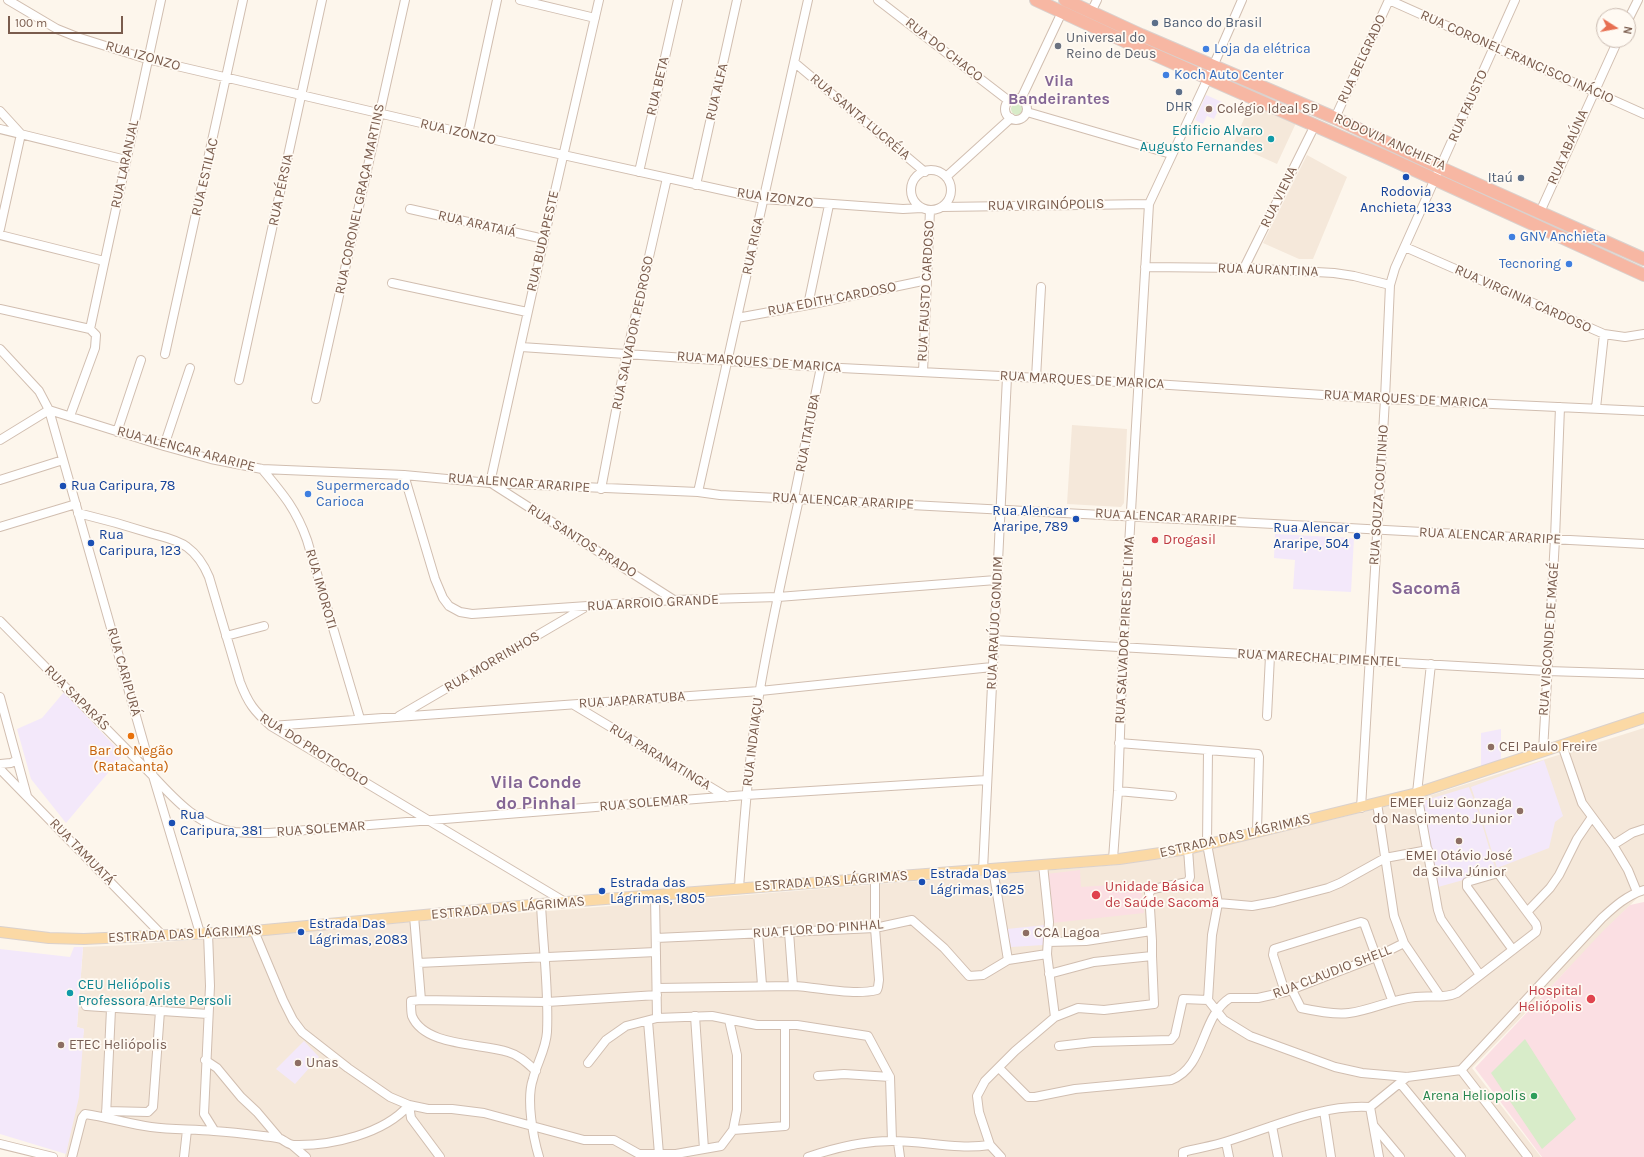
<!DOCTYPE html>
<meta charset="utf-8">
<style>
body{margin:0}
#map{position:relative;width:1644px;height:1157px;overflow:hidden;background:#fdf6ec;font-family:Karla,sans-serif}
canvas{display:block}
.north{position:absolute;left:1596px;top:8px;width:40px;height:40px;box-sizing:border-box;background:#fffaf3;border:1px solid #cabbb1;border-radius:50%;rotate:101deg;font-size:11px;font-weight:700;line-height:16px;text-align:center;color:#7a5c4d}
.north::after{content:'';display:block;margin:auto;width:14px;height:18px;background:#e76f51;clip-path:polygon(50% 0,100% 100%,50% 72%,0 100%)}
.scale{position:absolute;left:8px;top:16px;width:115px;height:18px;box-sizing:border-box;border:2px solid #7a5c4d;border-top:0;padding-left:5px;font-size:12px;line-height:14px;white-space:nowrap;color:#7a5c4d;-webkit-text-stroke:3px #fffaf3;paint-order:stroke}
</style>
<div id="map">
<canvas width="1644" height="1157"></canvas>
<div class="north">N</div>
<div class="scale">100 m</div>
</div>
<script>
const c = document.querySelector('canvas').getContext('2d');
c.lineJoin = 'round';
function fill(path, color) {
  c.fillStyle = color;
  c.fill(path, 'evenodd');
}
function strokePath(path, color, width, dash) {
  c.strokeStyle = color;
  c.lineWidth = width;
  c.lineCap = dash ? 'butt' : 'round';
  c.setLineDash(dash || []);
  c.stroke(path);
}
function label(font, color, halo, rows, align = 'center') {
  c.font = font + ' Karla,sans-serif';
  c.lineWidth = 3.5;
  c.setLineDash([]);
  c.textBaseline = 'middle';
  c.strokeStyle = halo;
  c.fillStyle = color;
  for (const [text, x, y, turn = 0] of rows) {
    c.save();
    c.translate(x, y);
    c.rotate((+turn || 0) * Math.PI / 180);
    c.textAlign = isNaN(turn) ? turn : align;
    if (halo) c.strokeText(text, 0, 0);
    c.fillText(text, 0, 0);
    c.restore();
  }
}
const residential = new Path2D(`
 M1251 103 1296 123 1277 164 1233 144Z
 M1307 155 1347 177 1313 259H1299L1263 243Z
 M1072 425 1127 429 1124 503 1121 507 1067 504Z
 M1644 728V895L1639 896 1472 1068 1541 1157H65L84 1029 77 1027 83 947 129 945 1116 865 1188 854 1422 798Z`);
const education = new Path2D(`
 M1206 95 1222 102 1214 119 1207 116 1203 124 1195 120Z
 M1275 534 1354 538 1351 592 1293 589 1295 560 1274 558Z
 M64 692 123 755 66 823 31 779 17 729 42 718Z
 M1501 729V760L1481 768V733Z
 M1544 760 1563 816 1555 822 1549 848 1497 868 1481 816 1471 787Z
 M1469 787 1480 817 1496 871 1438 887 1423 801Z
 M1045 925 1044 945 1011 947 1007 929Z
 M74 947H83L77 1027 84 1029 79 1097 66 1154 0 1134V949L70 957Z
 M304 1041 319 1057 295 1084 276 1069Z`);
const medical = new Path2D(`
 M1080 870 1081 887 1140 883 1144 913 1052 923 1046 874Z
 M1644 902V1157H1542L1475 1068 1603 931 1630 905Z`);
const green = new Path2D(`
 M1011 109a6 6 0 1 1 12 0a6 6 0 1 1-12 0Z
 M1525 1039 1576 1119 1542 1149 1491 1073Z`);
const minor = new Path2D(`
 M8 0 57 29 77 37 147 59 468 134 763 199 903 209 922 208
 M520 0 595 18
 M878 0 1009 101
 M1091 12 1097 0
 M1628 20 1638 0
 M795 63 925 172
 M1005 109a11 11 0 1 1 22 0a11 11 0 1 1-22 0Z
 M1021 99 1062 12
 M0 111 21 134 0 229
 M1027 112 1171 154
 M1335 118 1389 0 1644 114
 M0 129 126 160
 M468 134 497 0
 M911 190a20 20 0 1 1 40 0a20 20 0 1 1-40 0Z
 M639 172 678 0
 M946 177 1011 118
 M696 185 737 0
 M942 207 1149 204
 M410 209 544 239
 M1540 212 1618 40
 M0 235 104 261
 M1405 247 1604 334 1625 337 1644 334
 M1145 267 1244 268 1334 273 1354 276 1390 285
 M1244 268 1315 125
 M392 283 527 312
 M808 305 829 205
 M0 309 90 329 96 335 95 348 70 416
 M737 318 808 305 927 280
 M90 329 161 0
 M521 347 821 367 1139 383 1385 399 1644 411
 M0 349 39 391 49 410 153 776 200 933
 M165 354 243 0
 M923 372 930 210
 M1036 378 1041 287
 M239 380 322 0
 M316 399 405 0
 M1596 408 1604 334
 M49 410 164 446 211 459 262 469 404 475 490 483 698 492 720 495C1028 509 1336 528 1644 544
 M117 432 141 360
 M0 440 49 410
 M164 446 190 368
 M262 469C283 494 296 509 307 540L360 719
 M404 475 435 579 443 598 449 606 460 612 472 614 674 600 778 597 996 580
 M0 480 63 460
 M490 483 544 239 599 0
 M491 483 674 600
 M601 489 627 353 667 178
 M698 492 808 0
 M794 498 821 367
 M78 513C103 519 128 526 153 534 164 537 178 540 187 547 198 555 204 565 209 577L240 682C248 703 254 711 271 726L565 902
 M0 527 76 504
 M0 621 153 776C175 800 201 828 235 832 247 833 258 833 269 833L746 795 987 780
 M226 636 264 626
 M994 640 1547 671 1644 674
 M1431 664 1417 793 1438 910 1441 919 1480 975
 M0 697 27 796
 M574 705 727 797
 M399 716 584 608
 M1267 716 1270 656
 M271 726 760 691 992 667
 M1119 743 1258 754 1259 757 1257 831
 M1562 745 1582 803 1613 845 1628 870 1637 892
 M1208 751 1207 844 1218 903 1212 935 1208 1000 1224 1020 1250 1036 1335 1067 1362 1073 1407 1077 1461 1070
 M1543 751 1555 539 1560 407
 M0 764 11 763 17 760
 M0 769 163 936
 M1118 791 1172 796
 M1377 803 1394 916 1404 943 1440 996
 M1361 808 1385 399 1390 285 1395 268 1515 0
 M1613 845 1632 833 1644 829
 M1113 859 1118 791 1123 648 1149 204 1208 78 1242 0
 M1043 865 1049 922 1047 954 1055 1017
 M993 869 1008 960
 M983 870 1007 377
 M739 888C744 822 749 755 760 689 771 625 785 562 799 499
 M655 895 657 1018
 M1218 903 1252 906 1274 902 1328 888 1340 883 1385 858 1428 850
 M414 916 421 1000 411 1001C411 1006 411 1012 412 1016 425 1047 481 1043 508 1052 519 1055 527 1063 536 1071
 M254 931 283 1000 293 1020 302 1032 348 1068 390 1097 409 1105 428 1109H452L484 1113 584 1140H614L639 1154H676L721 1146 733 1130 737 1110V1055L729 1020
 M789 932 793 986
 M208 933 210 986 204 1114 214 1130
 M758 933 762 985
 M656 938 875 928 912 920 944 948 969 976 983 975 1008 960 1047 954
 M1048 942 1086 941 1151 931
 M1513 950 1467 887V882L1498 873 1527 912
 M418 963 656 952
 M1049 974 1094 962 1152 956V941L1149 892 1153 889 1188 882 1190 877 1188 849
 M657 988 793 986C818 987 852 996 877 990L878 987 879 980 875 928V878
 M1292 990 1301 1008C1315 1011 1335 1015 1349 1013 1372 1010 1392 999 1415 997 1429 995 1444 999 1457 993L1536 932 1537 928 1536 924 1527 912 1550 888 1559 875 1577 839 1592 817
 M1285 992 1273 955 1274 949 1361 922 1364 923 1392 1000
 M421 1000 547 1002 657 995
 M86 1006 208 1014
 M695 1016 704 1149
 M648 1021 659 1154 662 1157
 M1059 1046 1093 1042 1171 1040 1175 1035 1183 999 1208 1000
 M205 1060 217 1068 241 1097 257 1112 279 1138
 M588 1063 606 1040 626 1026 657 1018 712 1016 757 1025H797L868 1036 890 1077 892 1141
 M999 1068 1028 1097H1035L1075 1089 1171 1080C1206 1067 1200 1017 1230 998H1258L1285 992 1376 957 1404 943
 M1461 1070 1602 918C1614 907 1627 895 1644 890
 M1461 1070 1528 1157
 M818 1076 844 1074 890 1077
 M1400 1083 1461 1157
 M409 1105 411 1118 440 1157
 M1370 1107 1379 1157
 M106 1111 148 1112 153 1107 160 1011
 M1324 1111 1331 1157
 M106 1116 111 1009
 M1272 1126 1278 1157
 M1374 1126 1400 1157
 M733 1130 785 1126V1025
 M898 1142 900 1157
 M1226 1142 1229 1157
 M0 1144 53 1157
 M292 1145 306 1157
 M72 1157 82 1118 85 1114C107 1117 129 1124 151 1127 172 1130 193 1129 214 1131 230 1132 247 1134 263 1136 268 1137 275 1137 281 1139 285 1141 289 1145 294 1145 331 1146 384 1134 409 1105
 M184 1157 187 1130
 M539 1157C533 1137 526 1099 533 1079 537 1063 546 1049 547 1032 549 990 543 947 541 904
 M808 1157C834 1148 864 1141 892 1141 926 1141 956 1150 990 1145
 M1001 1157 990 1145 979 1112 977 1096 985 1081 1015 1051 1055 1017 1078 1008 1104 1010 1154 1004 1152 956
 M1183 1157V1152C1198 1148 1213 1146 1228 1141 1273 1127 1321 1104 1370 1107L1407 1077`);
const major = new Path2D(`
 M0 932 49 938 84 939 254 931 541 904 1119 859 1188 849 1417 793 1644 718`);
const highway = new Path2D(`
 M1036 0 1135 46 1384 156 1644 275
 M1065 0 1141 35 1335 118 1441 168 1644 259`);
const markers = [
 [1155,23,4,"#5c6f8a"],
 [1058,46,4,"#6b7280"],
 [1206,49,4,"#3f7fe0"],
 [1166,75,4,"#3f7fe0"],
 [1179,92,4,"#5c6f8a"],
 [1209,109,4,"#8d6e63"],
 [1271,139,4,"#0f9aa8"],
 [1406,177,4,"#1a4fb4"],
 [1521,178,4,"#5c6f8a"],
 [1512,237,4,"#3f7fe0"],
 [1569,264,4,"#3f7fe0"],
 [63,486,4,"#1a4fb4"],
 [308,494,4,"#3f7fe0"],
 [1076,519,4,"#1a4fb4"],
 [1357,536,4,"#1a4fb4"],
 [1155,540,4,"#e0444e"],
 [91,543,4,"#1a4fb4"],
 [131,736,4,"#e8710a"],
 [1491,747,4,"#8d6e63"],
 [1520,811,4,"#8d6e63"],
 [172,823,4,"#1a4fb4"],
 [1459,841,4,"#8d6e63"],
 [922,882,4,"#1a4fb4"],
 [602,891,4,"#1a4fb4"],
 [1096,895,5,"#e0444e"],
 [301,932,4,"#1a4fb4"],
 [1026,933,4,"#8d6e63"],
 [70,993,4,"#0f9aa8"],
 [1591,999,5,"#e0444e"],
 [61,1045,4,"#8d6e63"],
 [298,1063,4,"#8d6e63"],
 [1534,1096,4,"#2e9e5b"]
];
const serviceNames = [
 ["Banco do Brasil",1163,23],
 ["DHR",1179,107,"center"],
 ["Itaú",1513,178,"right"]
];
const worshipNames = [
 ["Universal do",1066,38],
 ["Reino de Deus",1066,54]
];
const shopNames = [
 ["Loja da elétrica",1214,49],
 ["Koch Auto Center",1174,75],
 ["GNV Anchieta",1520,237],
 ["Tecnoring",1561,264,"right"],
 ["Supermercado",316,486],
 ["Carioca",316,502]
];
const streetNames = [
 ["RUA DO CHACO",944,50,38],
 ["RUA IZONZO",143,56,16],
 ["RUA CORONEL FRANCISCO INÁCIO",1517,57,24],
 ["RUA BELGRADO",1362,59,-65],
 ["RUA BETA",658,86,-77],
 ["RUA ALFA",717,92,-77],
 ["RUA FAUSTO",1468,106,-66],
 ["RUA SANTA LUCRÉIA",860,117,40],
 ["RUA IZONZO",458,132,13],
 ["RODOVIA ANCHIETA",1390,142,24],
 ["RUA ABAÚNA",1568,147,-66],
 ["RUA LARANJAL",125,164,-78],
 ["RUA ESTILAC",205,177,-77],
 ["RUA PÉRSIA",281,190,-78],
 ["RUA VIENA",1279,197,-64],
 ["RUA IZONZO",775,198,8],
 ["RUA CORONEL GRAÇA MARTINS",360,199,-78],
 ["RUA VIRGINÓPOLIS",1046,205,-1],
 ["RUA ARATAIÁ",477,224,13],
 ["RUA BUDAPESTE",543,241,-77],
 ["RUA RIGA",753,246,-78],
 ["RUA AURANTINA",1268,270,2],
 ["RUA FAUSTO CARDOSO",926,291,-87],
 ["RUA EDITH CARDOSO",832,299,-11],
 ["RUA VIRGINIA CARDOSO",1523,299,24],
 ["RUA SALVADOR PEDROSO",633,333,-78],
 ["RUA MARQUES DE MARICA",759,362,4],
 ["RUA MARQUES DE MARICA",1082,380,3],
 ["RUA MARQUES DE MARICA",1406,399,3],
 ["RUA ITATUBA",808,433,-79],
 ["RUA ALENCAR ARARIPE",186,449,15],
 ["RUA ALENCAR ARARIPE",519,483,4],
 ["RUA SOUZA COUTINHO",1379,495,-86],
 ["RUA ALENCAR ARARIPE",843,501,3],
 ["RUA ALENCAR ARARIPE",1166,517,3],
 ["RUA ALENCAR ARARIPE",1490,536,3],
 ["RUA SANTOS PRADO",582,541,32],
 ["RUA IMOROTI",321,589,74],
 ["RUA ARROIO GRANDE",653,603,-3],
 ["RUA ARAÚJO GONDIM",995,623,-87],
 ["RUA SALVADOR PIRES DE LIMA",1125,630,-87],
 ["RUA VISCONDE DE MAGÉ",1549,639,-86],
 ["RUA MARECHAL PIMENTEL",1319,658,3],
 ["RUA MORRINHOS",492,662,-30],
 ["RUA CARIPURÁ",124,672,74],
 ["RUA SAPARÁS",77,698,45],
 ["RUA JAPARATUBA",632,700,-4],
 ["RUA INDAIAÇU",753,742,-83],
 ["RUA DO PROTOCOLO",314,750,32],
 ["RUA PARANATINGA",660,757,31],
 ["RUA SOLEMAR",644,803,-5],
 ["RUA SOLEMAR",321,829,-4],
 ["ESTRADA DAS LÁGRIMAS",1235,836,-13],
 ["RUA TAMUATÁ",82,852,46],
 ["ESTRADA DAS LÁGRIMAS",831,881,-4],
 ["ESTRADA DAS LÁGRIMAS",508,908,-5],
 ["RUA FLOR DO PINHAL",818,929,-4],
 ["ESTRADA DAS LÁGRIMAS",185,934,-3],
 ["RUA CLAUDIO SHELL",1332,972,-21]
];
const educationNames = [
 ["Colégio Ideal SP",1217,109],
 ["CEI Paulo Freire",1499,747],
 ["EMEF Luiz Gonzaga",1512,803,"right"],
 ["do Nascimento Junior",1512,819,"right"],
 ["EMEI Otávio José",1459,856,"center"],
 ["da Silva Júnior",1459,872,"center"],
 ["CCA Lagoa",1034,933],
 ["ETEC Heliópolis",69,1045],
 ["Unas",306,1063]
];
const cultureNames = [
 ["Edificio Alvaro",1263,131],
 ["Augusto Fernandes",1263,147],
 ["CEU Heliópolis",78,985,"left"],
 ["Professora Arlete Persoli",78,1001,"left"]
];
const transitNames = [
 ["Rodovia",1406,192,"center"],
 ["Anchieta, 1233",1406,208,"center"],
 ["Rua Caripura, 78",71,486],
 ["Rua Alencar",1068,511,"right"],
 ["Araripe, 789",1068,527,"right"],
 ["Rua Alencar",1349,528,"right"],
 ["Araripe, 504",1349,544,"right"],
 ["Rua",99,535],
 ["Caripura, 123",99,551],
 ["Rua",180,815],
 ["Caripura, 381",180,831],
 ["Estrada Das",930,874],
 ["Lágrimas, 1625",930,890],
 ["Estrada das",610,883],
 ["Lágrimas, 1805",610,899],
 ["Estrada Das",309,924],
 ["Lágrimas, 2083",309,940]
];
const healthNames = [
 ["Drogasil",1163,540],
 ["Unidade Básica",1105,887],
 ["de Saúde Sacomã",1105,903],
 ["Hospital",1582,991,"right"],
 ["Heliópolis",1582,1007,"right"]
];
const foodNames = [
 ["Bar do Negão",131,751],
 ["(Ratacanta)",131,767]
];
const leisureNames = [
 ["Arena Heliopolis",1526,1096]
];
const quarterNames = [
 ["Vila",1059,81],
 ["Bandeirantes",1059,99]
];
const districtNames = [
 ["Sacomã",1426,589],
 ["Vila Conde",536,783],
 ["do Pinhal",536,804]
];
fill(residential, '#f5e8da');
fill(education, '#f3e8fa');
fill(medical, '#fbdfe3');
fill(green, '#d8ecc9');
strokePath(minor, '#d1beb0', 10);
strokePath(major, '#dad1cd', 12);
strokePath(highway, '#dad1cd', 14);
strokePath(minor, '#fff', 8);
strokePath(major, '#fbd9a5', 10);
strokePath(highway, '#f7b7a3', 12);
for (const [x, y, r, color] of markers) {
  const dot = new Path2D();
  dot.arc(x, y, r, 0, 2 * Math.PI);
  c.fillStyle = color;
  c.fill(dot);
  strokePath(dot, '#fffaf3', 1.5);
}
label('14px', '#4e5e75', '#fffaf3', serviceNames, 'left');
label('14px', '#5b616d', '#fffaf3', worshipNames, 'left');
label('14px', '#366cbe', '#fffaf3', shopNames, 'left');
label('14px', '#7a5c4d', '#fffaf3', streetNames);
label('14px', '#785e54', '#fffaf3', educationNames, 'left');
label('14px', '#0d838f', '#fffaf3', cultureNames, 'right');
label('14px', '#164399', '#fffaf3', transitNames, 'left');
label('14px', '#be3a42', '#fffaf3', healthNames, 'left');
label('14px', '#c56008', '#fffaf3', foodNames);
label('14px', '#27864d', '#fffaf3', leisureNames, 'right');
label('bold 16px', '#846695', '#fffaf3', quarterNames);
label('bold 18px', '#846695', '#fffaf3', districtNames);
</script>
